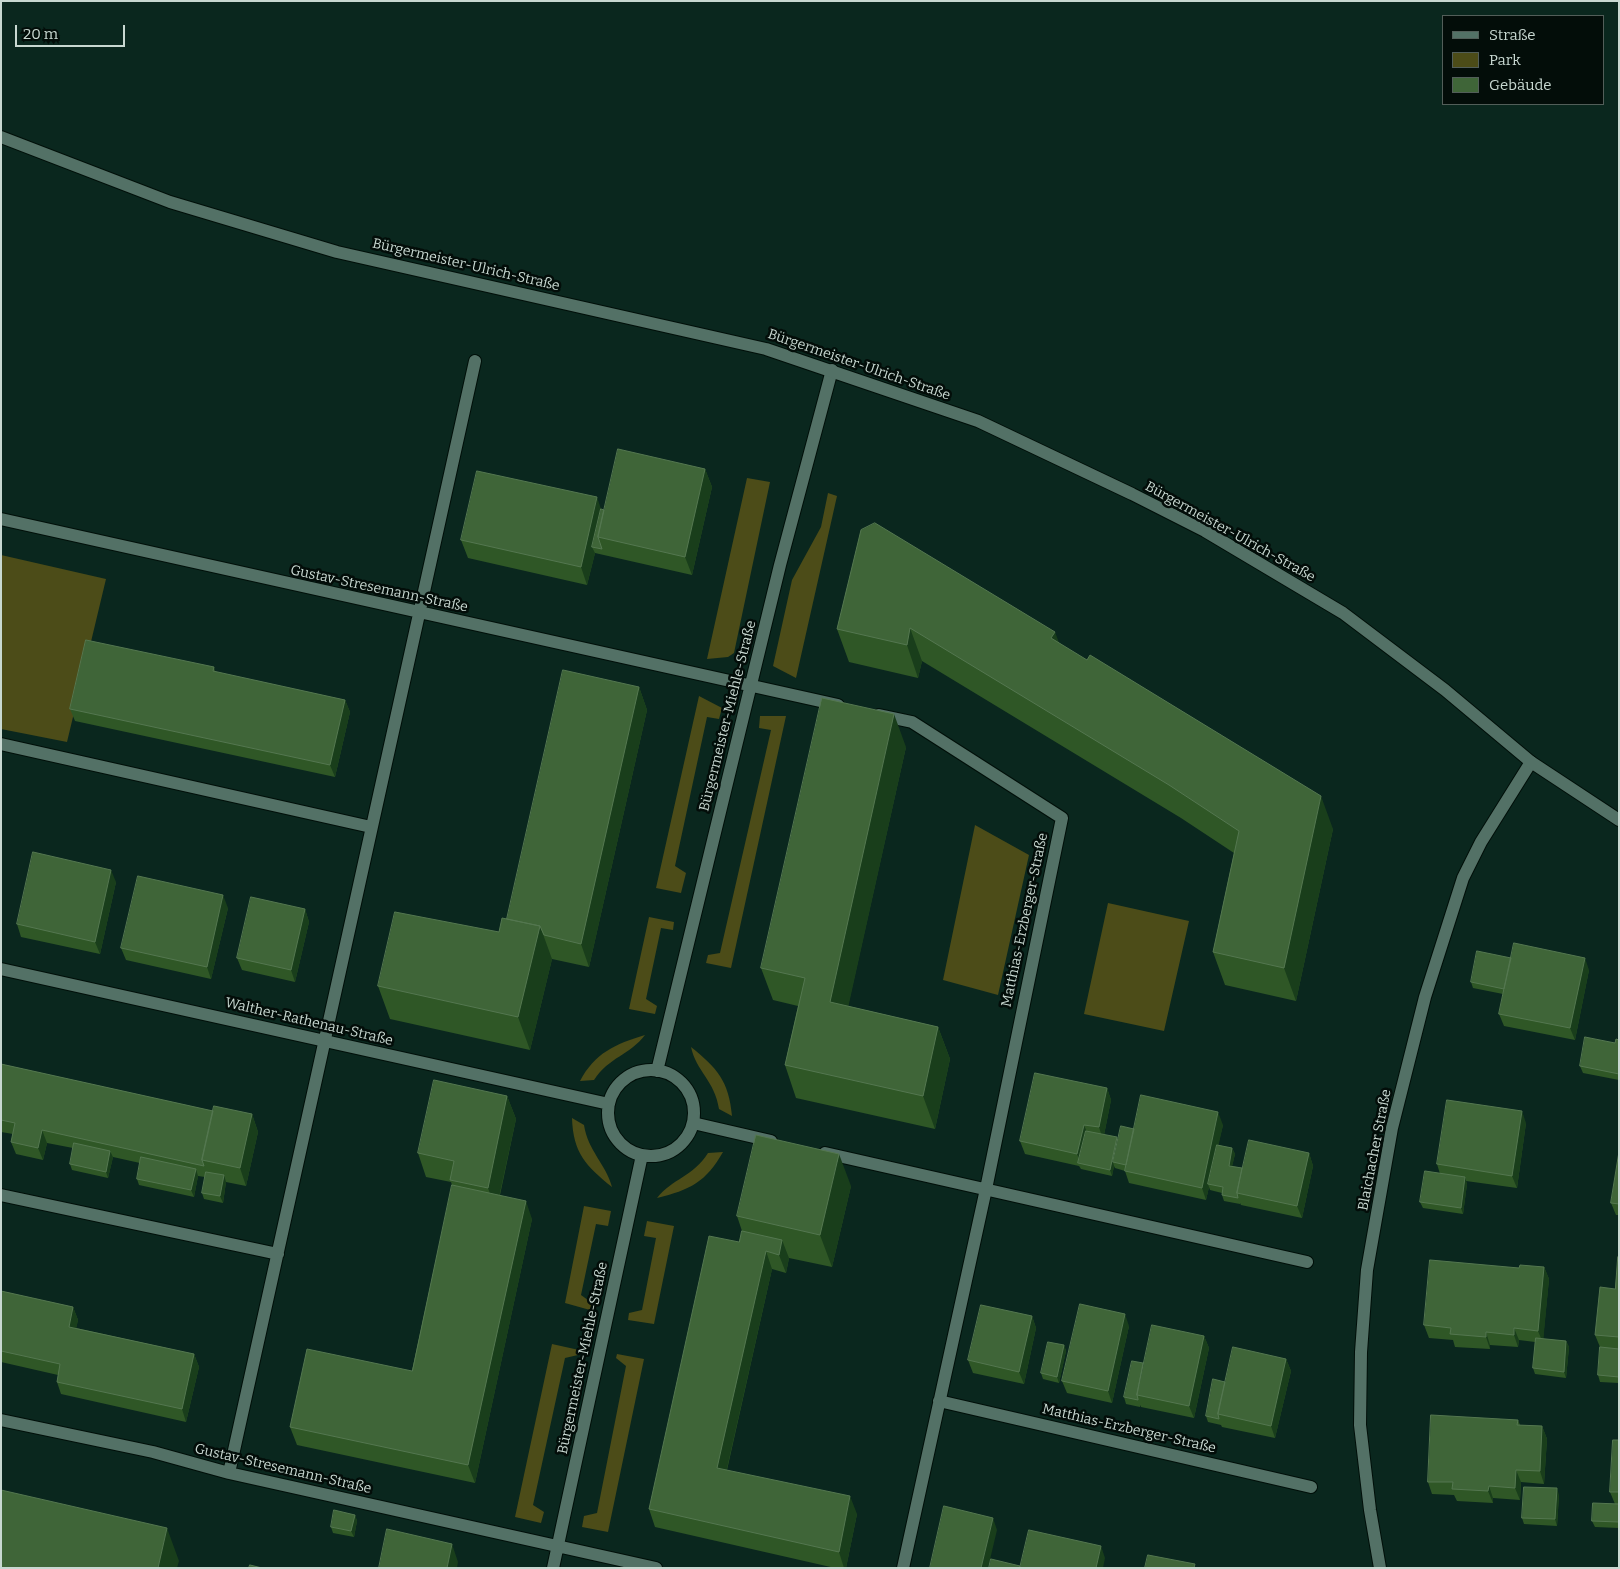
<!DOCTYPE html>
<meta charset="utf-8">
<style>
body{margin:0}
#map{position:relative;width:1620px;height:1569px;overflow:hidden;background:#0a271e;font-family:Bitter,serif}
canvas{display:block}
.frame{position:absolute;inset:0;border:2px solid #c8d8d1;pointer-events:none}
.legend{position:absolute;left:1442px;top:15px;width:162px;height:90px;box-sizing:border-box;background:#030d09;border:1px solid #525e59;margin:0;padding:6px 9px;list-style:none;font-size:15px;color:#c8d8d1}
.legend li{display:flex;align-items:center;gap:10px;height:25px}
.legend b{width:25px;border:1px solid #525e59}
.scale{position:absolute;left:15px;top:25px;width:110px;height:22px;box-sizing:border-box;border:2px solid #c8d8d1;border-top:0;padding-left:6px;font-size:15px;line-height:18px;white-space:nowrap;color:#c8d8d1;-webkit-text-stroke:4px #030d09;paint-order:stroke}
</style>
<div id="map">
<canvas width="1620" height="1569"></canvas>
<div class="frame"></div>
<ul class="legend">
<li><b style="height:6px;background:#537166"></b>Straße</li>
<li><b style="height:14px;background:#4c4c18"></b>Park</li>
<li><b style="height:14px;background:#3f6538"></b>Gebäude</li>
</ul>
<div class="scale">20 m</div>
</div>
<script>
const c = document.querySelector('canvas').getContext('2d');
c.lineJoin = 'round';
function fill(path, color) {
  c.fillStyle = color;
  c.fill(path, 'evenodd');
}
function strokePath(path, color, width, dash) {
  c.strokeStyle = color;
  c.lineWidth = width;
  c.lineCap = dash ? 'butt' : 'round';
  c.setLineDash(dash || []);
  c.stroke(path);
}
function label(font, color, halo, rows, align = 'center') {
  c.font = font + ' Bitter,serif';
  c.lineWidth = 5;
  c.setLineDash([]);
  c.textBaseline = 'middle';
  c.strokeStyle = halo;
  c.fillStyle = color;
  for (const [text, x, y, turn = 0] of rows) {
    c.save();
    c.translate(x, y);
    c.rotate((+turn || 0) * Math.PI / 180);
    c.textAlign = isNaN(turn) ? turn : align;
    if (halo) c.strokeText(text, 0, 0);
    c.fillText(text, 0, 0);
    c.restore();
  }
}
const green = new Path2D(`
 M747 478 770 482 734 653 728 657 707 659Z
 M828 493 837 496 796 678 773 666 792 580 821 527Z
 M1 555 106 579 67 742 1 729Z
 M699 696 722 708 719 719 707 717 675 866 686 873 681 893 656 888Z
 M760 716H786L731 968 706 963 708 955 720 953 771 730 759 728Z
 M975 825 1029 855 998 995 943 980Z
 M1108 903 1189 921 1164 1031 1084 1014Z
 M649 917 674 922 673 930 661 928 646 999 657 1006 655 1014 629 1009Z
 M645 1035C630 1055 609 1057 594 1080L580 1081C595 1053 615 1044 645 1035Z
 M691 1047C717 1068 729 1081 732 1116L719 1109C715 1081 696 1071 691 1047Z
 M572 1118 584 1125C588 1151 606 1164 612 1187 586 1166 573 1153 572 1118Z
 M723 1152C706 1182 690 1190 657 1198 673 1178 693 1177 708 1153Z
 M584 1206 611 1211 608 1226 596 1224 581 1295 592 1303 590 1310 565 1303Z
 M647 1221 674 1226 654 1324 628 1320 629 1313 642 1310 656 1238 644 1236Z
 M552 1344 579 1350 578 1355 565 1358 533 1505 544 1512 541 1523 515 1517Z
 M617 1354 644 1359 608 1532 582 1527 584 1516 597 1513 626 1366 616 1358Z`);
const street = new Path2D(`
 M1 519 838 705
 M879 715 912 722 1062 818 986 1189 903 1568
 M1 744 371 827
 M1 969 609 1104
 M608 1113a43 43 0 1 1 86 0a43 43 0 1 1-86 0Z
 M657 1071 780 565 832 370
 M693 1123 771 1141
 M825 1153 1307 1262
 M1 1195 278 1254
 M939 1401 1311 1487
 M1 1420 153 1452 229 1473 656 1568
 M229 1473 475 361
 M553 1568 642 1155
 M1380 1568 1370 1510 1360 1425 1361 1352 1367 1270 1392 1128 1425 997 1463 878 1481 842 1531 762`);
const secondary = new Path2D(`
 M1 137 170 202 337 252 766 349 978 421 1132 494 1205 531 1343 613 1445 690 1531 762 1619 820`);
const wall = new Path2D(`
 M705 469 712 487 692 575 595 553 587 585 468 558 461 540 604 510Z
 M861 530 1059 643 1333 829 1296 1001 1225 985 1213 952 1234 853 1181 818 922 661 918 678 849 662 837 629Z
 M214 667 215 672 345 700 350 712 335 777 75 721 70 709Z
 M639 687 647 710 589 967 552 959 530 1050 390 1019 378 986 499 932Z
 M906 747 848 1006 938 1027 950 1059 935 1129 796 1098 785 1065 798 1006 773 1000 761 968Z
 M116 882 100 954 21 937 17 924Z
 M228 908 211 979 126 960 121 948Z
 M305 909 309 922 295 982 242 970 237 958Z
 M1511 958 1589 970 1575 1040 1504 1026 1499 1014 1503 994 1473 988 1471 982Z
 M1619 1040V1080L1583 1073 1580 1066Z
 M1 1064 213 1111 252 1114 258 1132 246 1186 226 1182 223 1203 204 1199 202 1193 205 1177 198 1176 194 1197 139 1185 137 1179 140 1163 113 1157 108 1178 72 1170 70 1164 73 1148 47 1143 43 1160 16 1154 11 1142 13 1134 1 1132Z
 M1107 1088 1111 1100 1104 1135 1118 1140 1134 1129 1223 1125 1218 1145 1232 1148 1235 1154 1232 1166 1242 1168 1309 1153 1313 1166 1302 1218 1241 1205 1240 1203V1204L1224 1201 1222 1195V1193L1210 1190 1209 1187 1206 1200 1129 1183 1125 1171 1115 1168 1114 1166 1112 1176 1081 1169 1079 1166 1025 1154 1020 1141Z
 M507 1096 516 1119 500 1195 532 1219 475 1483 297 1445 290 1427 412 1371 452 1185 451 1182 426 1177 418 1153Z
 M1526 1123 1517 1188 1466 1181 1467 1184 1463 1214 1423 1208 1420 1202 1440 1174 1437 1164Z
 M1619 1152V1215H1616L1611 1203Z
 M851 1186 832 1267 789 1258 786 1273 772 1269 727 1470 857 1514 846 1568H835L655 1527 649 1509 739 1242 742 1231 737 1216Z
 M1619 1258V1383L1600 1382 1598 1375 1600 1347 1595 1335 1615 1289Z
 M1544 1267 1549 1279 1543 1339 1566 1341 1569 1347 1566 1378 1535 1374 1533 1368 1535 1342 1519 1340 1518 1347 1490 1345V1349L1455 1347 1453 1340 1429 1338 1424 1325 1519 1268Z
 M1 1291 73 1307 78 1320 76 1328 194 1354 199 1367 186 1422 61 1394 57 1382 58 1375 1 1362Z
 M1032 1316 1036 1328 1024 1384 973 1373 968 1360Z
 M1129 1326 1112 1403 1067 1393 1062 1381Z
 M1204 1336 1209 1348 1194 1418 1141 1407V1405L1140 1407 1126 1404 1124 1397Z
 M1064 1345 1066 1351 1059 1383 1043 1379 1041 1373Z
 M1286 1359 1291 1371 1275 1438 1222 1427 1221 1425 1208 1422 1206 1416Z
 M1518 1420 1520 1425 1542 1426 1547 1439 1544 1484 1521 1482 1520 1500 1493 1498V1503L1457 1501 1454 1495 1432 1494 1428 1482Z
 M1619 1440V1528L1595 1527 1592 1521 1615 1504 1610 1492Z
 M1559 1495 1557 1526 1524 1524 1522 1518Z
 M355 1515 357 1521 354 1537 333 1533 331 1527Z`);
const shadedWall = new Path2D(`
 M705 469 712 487 692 575 685 557Z
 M597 497 603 515 592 547 595 553 587 585 581 567Z
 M910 628 922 661 918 678 907 645Z
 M1055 632 1067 664 1051 638Z
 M639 687 647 710 589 967 581 944Z
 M345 700 350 712 335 777 330 765Z
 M894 714 906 747 842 1035 830 1002Z
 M1321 796 1333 829 1296 1001 1284 968Z
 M111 870 116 882 100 954 95 942Z
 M223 895 228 908 211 979 207 967Z
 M305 909 309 922 295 982 291 970Z
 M540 926 552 959 530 1050 518 1017Z
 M1585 958 1589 970 1575 1040 1570 1028Z
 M938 1027 950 1059 935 1129 923 1096Z
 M1107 1088 1111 1100 1103 1140 1099 1127Z
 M507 1096 516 1119 496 1211 488 1188Z
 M1522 1111 1526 1123 1517 1188 1512 1176Z
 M1218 1112 1223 1125 1210 1184H1208L1209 1187 1206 1200 1202 1188Z
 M252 1114 258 1132 246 1186 240 1168Z
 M1084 1125 1089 1137 1081 1164 1077 1154Z
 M42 1130 47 1143 43 1160 38 1148Z
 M1117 1137 1119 1143 1113 1162 1114 1166 1112 1176 1110 1170Z
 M1232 1148 1235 1154 1231 1172 1229 1166Z
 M110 1151 113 1157 108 1178 106 1172Z
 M1309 1153 1313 1166 1302 1218 1297 1206Z
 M839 1154 851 1186 832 1267 820 1235Z
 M196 1169 198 1176 194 1197 191 1190Z
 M224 1175 226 1182 223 1203 220 1196Z
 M1465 1177 1467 1184 1463 1214 1461 1208Z
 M526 1201 532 1219 475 1483 468 1465Z
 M782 1240 789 1258 786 1273 779 1255Z
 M766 1251 772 1269 723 1486 717 1468Z
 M1544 1267 1549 1279 1543 1343 1538 1331Z
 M73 1307 78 1320 74 1339 69 1327Z
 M1125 1314 1129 1326 1112 1403 1108 1391Z
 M1032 1316 1036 1328 1024 1384 1019 1372Z
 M1514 1328 1519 1340 1518 1347 1514 1335Z
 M1486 1332 1490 1345V1349L1486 1337Z
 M1204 1336 1209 1348 1194 1418 1189 1406Z
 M1566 1341 1569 1347 1566 1378 1564 1372Z
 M1064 1345 1066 1351 1059 1383 1057 1377Z
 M194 1354 199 1367 186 1422 182 1409Z
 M1286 1359 1291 1371 1275 1438 1271 1426Z
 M1542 1426 1547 1439 1544 1484 1540 1471Z
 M1516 1470 1521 1482 1520 1500 1515 1488Z
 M1489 1486 1493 1498V1503L1488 1491Z
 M1557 1488 1559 1495 1557 1526 1555 1519Z
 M850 1496 857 1514 846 1568H844L839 1552Z
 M355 1515 357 1521 354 1537 351 1531Z
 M993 1518 997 1530 988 1568H981Z
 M167 1528 179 1561 177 1568H158Z
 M452 1544 458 1562 457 1568H447Z
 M1101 1546 1105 1558 1103 1568H1096Z`);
const building = new Path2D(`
 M618 449 705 469 685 557 598 537Z
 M477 471 597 497 581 567 461 540Z
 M601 509 604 510 598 537 602 549 592 547Z
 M875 523 1055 632 1051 638 1087 660 1090 655 1321 796 1284 968 1213 952 1239 831 1169 785 910 628 907 645 837 629 861 530Z
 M86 640 214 667 213 671 345 700 330 765 70 709Z
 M563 670 639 687 581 944 544 935 540 926 507 919Z
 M822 698 894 714 830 1002 938 1027 923 1096 785 1065 805 978 761 968Z
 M33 852 111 870 95 942 17 924Z
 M138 876 223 895 207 967 121 948Z
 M251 897 305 909 291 970 237 958Z
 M395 912 499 932 502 918 540 926 518 1017 378 986Z
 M1514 943 1585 958 1570 1028 1499 1014Z
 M1477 951 1511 958 1504 989 1471 982Z
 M1585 1037 1615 1043 1616 1039 1619 1040V1074L1580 1066Z
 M1 1064 213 1111 202 1160 204 1166 42 1130 38 1148 11 1142 15 1123 1 1120Z
 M1035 1073 1107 1088 1099 1127 1084 1125 1077 1154 1020 1141Z
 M434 1080 507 1096 488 1188 450 1180 454 1161 418 1153Z
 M1141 1095 1218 1112 1202 1188 1125 1171Z
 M1447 1100 1522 1111 1512 1176 1437 1164Z
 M214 1106 252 1114 240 1168 202 1160Z
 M1121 1126 1134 1129 1126 1165 1113 1162Z
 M1086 1131 1117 1137 1110 1170 1078 1163Z
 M756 1135 839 1154 820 1235 737 1216Z
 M1249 1140 1309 1153 1297 1206 1237 1193Z
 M74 1143 110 1151 106 1172 70 1164Z
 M1217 1145 1232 1148 1229 1166 1242 1168 1237 1193 1238 1198 1222 1195 1223 1187 1208 1184Z
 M1619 1152V1204L1611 1203Z
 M141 1157 196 1169 191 1190 137 1179Z
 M1425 1171 1465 1177 1461 1208 1420 1202Z
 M206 1172 224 1175 220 1196 202 1193Z
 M452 1185 526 1201 468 1465 290 1427 307 1349 412 1371Z
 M742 1231 782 1240 779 1255 766 1251 717 1468 850 1496 839 1552 649 1509 709 1236 739 1242Z
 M1618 1257 1619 1258V1337L1595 1335 1600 1287 1615 1289Z
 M1430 1260 1519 1268 1520 1265 1544 1267 1538 1331 1514 1328V1335L1486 1332V1337L1450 1334 1451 1328 1424 1325Z
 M1 1291 73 1307 69 1327 194 1354 182 1409 57 1382 60 1364 1 1351Z
 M1080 1304 1125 1314 1108 1391 1062 1381Z
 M981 1305 1032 1316 1019 1372 968 1360Z
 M1152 1325 1204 1336 1189 1406 1137 1395Z
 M1536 1338 1566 1341 1564 1372 1533 1368Z
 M1048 1342 1064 1345 1057 1377 1041 1373Z
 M1233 1347 1286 1359 1271 1426 1218 1414Z
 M1600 1347 1619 1349V1377L1598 1375Z
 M1132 1361 1143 1363 1137 1395 1138 1399V1400L1124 1397Z
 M1213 1379 1225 1382 1218 1414 1219 1419 1206 1416Z
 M1431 1415 1518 1420 1517 1425 1542 1426 1540 1471 1516 1470 1515 1488 1489 1486 1488 1491 1452 1489 1453 1482H1428Z
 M1613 1440H1619V1492H1610Z
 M1524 1487 1557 1488 1555 1519 1522 1518Z
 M1 1490 167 1528 158 1568H1Z
 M1593 1503 1619 1504V1522L1592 1521Z
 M944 1506 993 1518 981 1568H930Z
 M334 1510 355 1515 351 1531 331 1527Z
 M387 1529 452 1544 447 1568H379Z
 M1029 1530 1101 1546 1096 1568H1020Z
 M1148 1555 1195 1564 1194 1568H1145Z
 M991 1559 1020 1566V1568H989Z
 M250 1565 262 1568H249Z`);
const streetNames = [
 ["Bürgermeister-Ulrich-Straße",466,265,13],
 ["Bürgermeister-Ulrich-Straße",859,365,19],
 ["Bürgermeister-Ulrich-Straße",1230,532,29],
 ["Gustav-Stresemann-Straße",379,589,12],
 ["Bürgermeister-Miehle-Straße",728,716,-76],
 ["Matthias-Erzberger-Straße",1025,920,-78],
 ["Walther-Rathenau-Straße",309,1022,13],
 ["Blaichacher Straße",1375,1150,-79],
 ["Bürgermeister-Miehle-Straße",583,1358,-78],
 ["Matthias-Erzberger-Straße",1129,1429,13],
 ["Gustav-Stresemann-Straße",283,1469,13]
];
fill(green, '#4c4c18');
strokePath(street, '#000f09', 14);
strokePath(secondary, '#000f09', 14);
strokePath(street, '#537166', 12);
strokePath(secondary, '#537166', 12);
fill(wall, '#2f5726');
fill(shadedWall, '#193e1b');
fill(building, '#3f6538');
strokePath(building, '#547750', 1);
label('14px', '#c8d8d1', '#030d09', streetNames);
</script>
